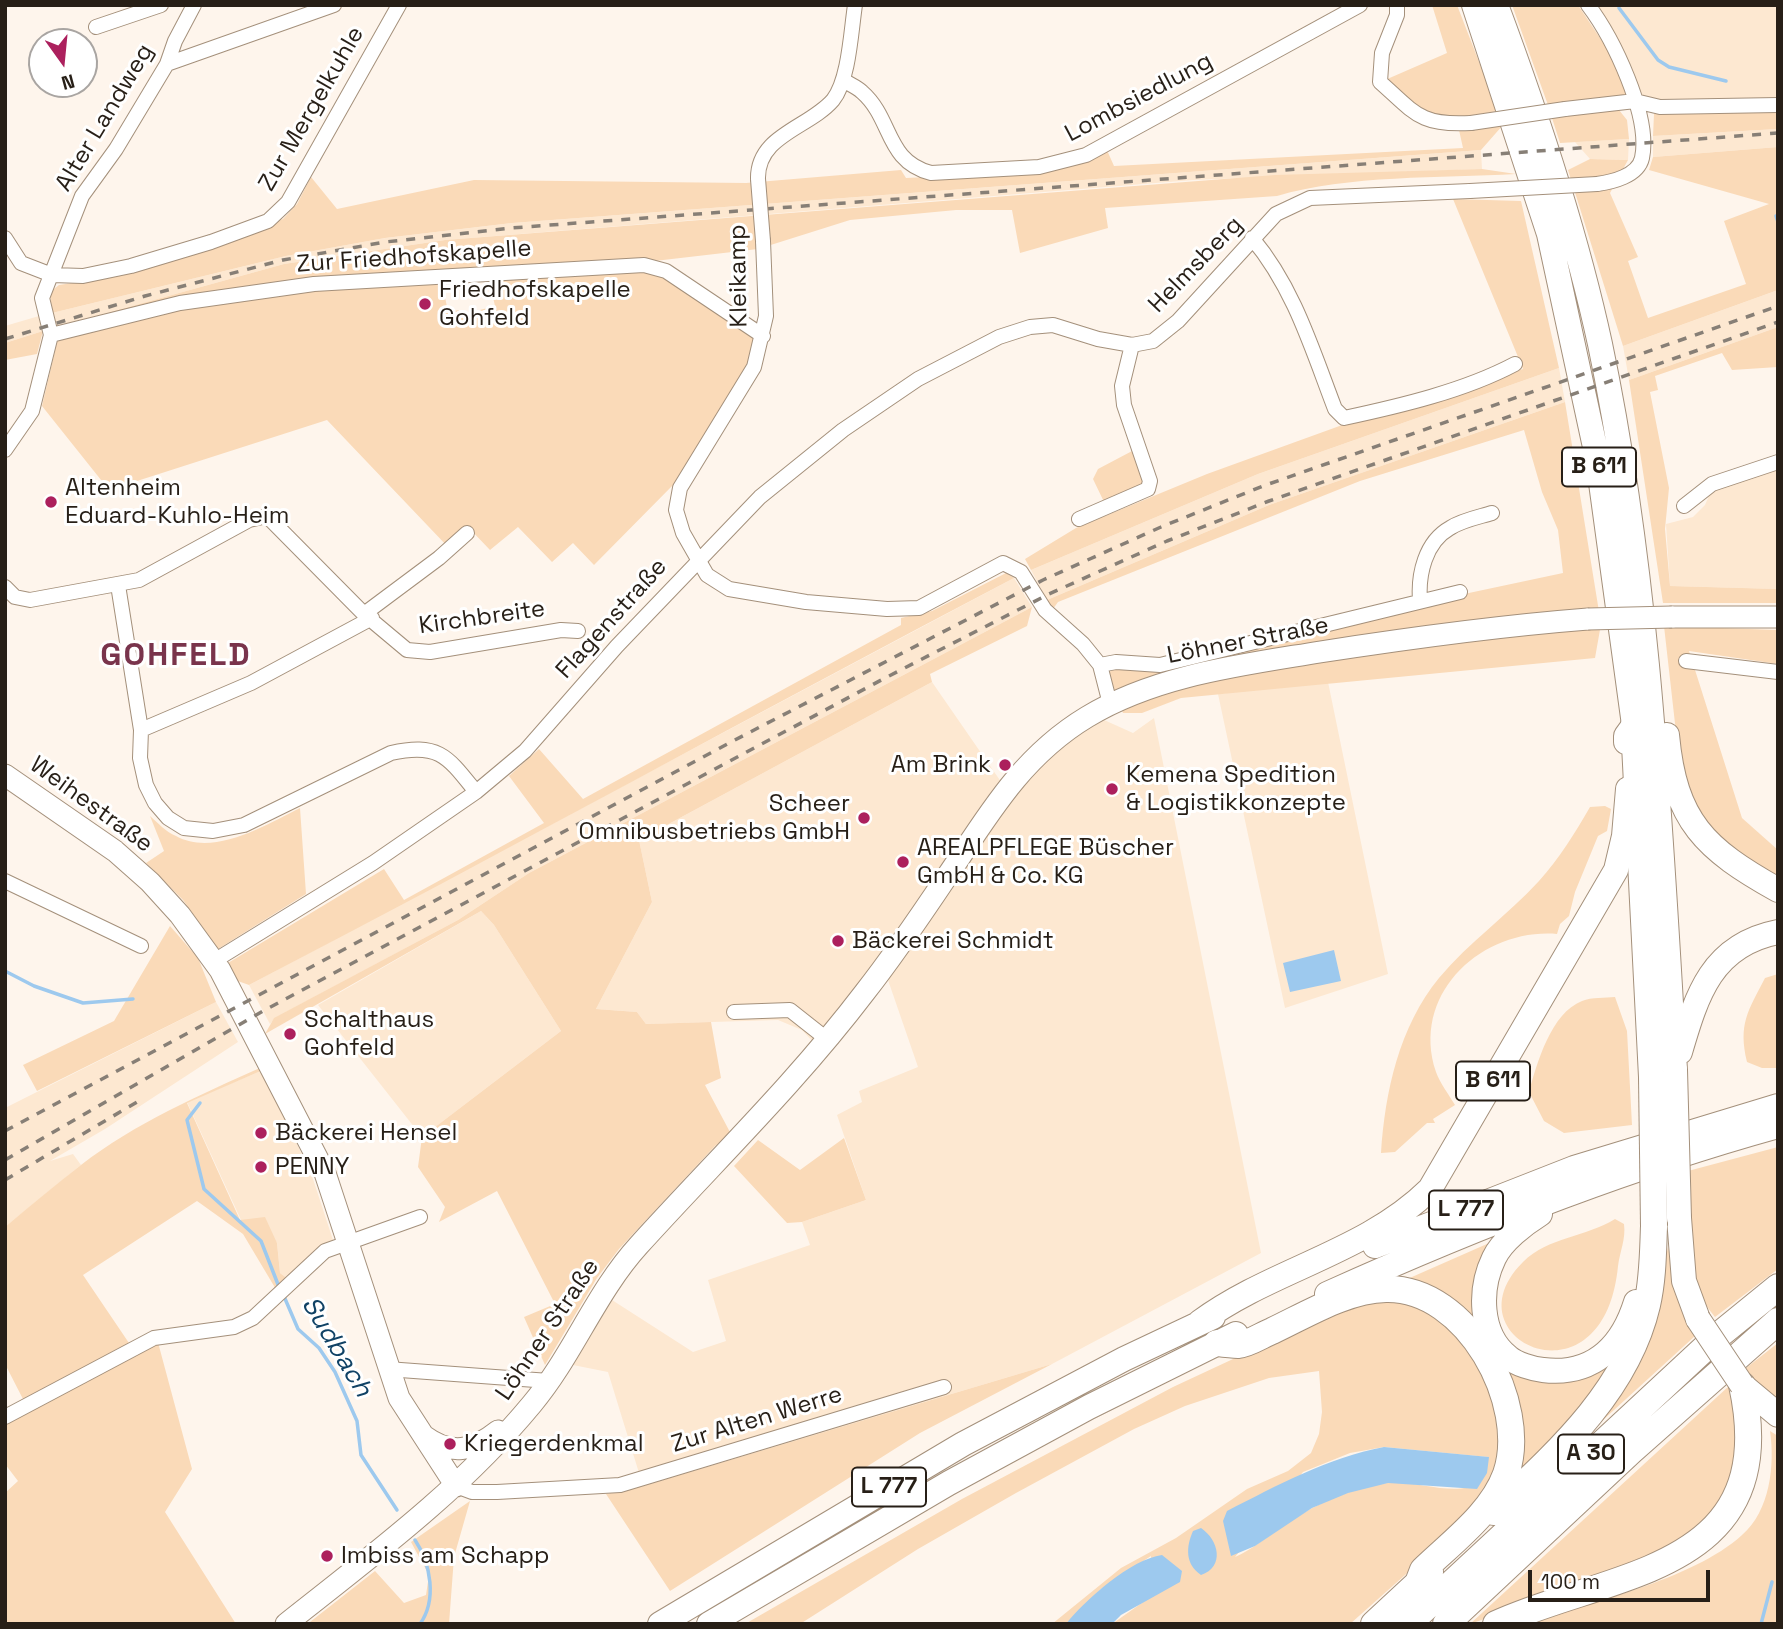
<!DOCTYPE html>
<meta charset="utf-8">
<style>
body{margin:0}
#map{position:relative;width:1783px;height:1629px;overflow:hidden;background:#fef5ec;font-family:"Space Grotesk",sans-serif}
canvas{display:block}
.frame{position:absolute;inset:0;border:7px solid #271f17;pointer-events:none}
.north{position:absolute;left:28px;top:28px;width:70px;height:70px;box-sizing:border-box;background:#fff;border:2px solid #a9a5a2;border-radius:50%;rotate:165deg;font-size:19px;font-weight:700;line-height:28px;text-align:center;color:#271f17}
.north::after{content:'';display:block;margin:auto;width:24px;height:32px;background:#ac205d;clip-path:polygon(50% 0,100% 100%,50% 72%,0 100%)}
.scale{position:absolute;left:1528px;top:1570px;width:182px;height:32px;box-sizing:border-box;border:4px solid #271f17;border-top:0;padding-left:9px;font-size:21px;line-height:24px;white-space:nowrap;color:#271f17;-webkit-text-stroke:5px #fff;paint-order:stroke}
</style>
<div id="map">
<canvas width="1783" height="1629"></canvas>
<div class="frame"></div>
<div class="north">N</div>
<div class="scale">100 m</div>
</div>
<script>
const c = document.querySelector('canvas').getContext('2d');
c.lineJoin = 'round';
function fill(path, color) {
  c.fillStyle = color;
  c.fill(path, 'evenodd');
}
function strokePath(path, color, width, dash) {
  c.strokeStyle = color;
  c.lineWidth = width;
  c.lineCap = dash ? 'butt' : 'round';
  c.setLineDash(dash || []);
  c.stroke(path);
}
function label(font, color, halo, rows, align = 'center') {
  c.font = font + ' "Space Grotesk",sans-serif';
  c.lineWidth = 6;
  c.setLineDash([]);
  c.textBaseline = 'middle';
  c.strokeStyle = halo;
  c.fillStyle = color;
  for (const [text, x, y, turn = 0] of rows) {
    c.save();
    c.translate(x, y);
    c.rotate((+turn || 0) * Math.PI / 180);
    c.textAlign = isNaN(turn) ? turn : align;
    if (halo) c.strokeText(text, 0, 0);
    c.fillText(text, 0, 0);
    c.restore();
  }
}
const built = new Path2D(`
 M1578 5H1778V108L1660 111 1627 96 1599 33Z
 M1778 129V147L1653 157V136Z
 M1629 139 1628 160 1590 159 1575 142Z
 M1481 150 1482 169 1193 180 445 240 284 264 56 327 52 313 286 256 385 238 512 223Z
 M1778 290V327L1629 380 1623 346Z
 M39 316 43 331 5 343V326Z
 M1559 368 1565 402 1269 505 1047 600 1031 570 1258 474Z
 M1778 468V589L1670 586 1666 524 1693 517 1705 505 1711 491Z
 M1014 578 1032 607 529 873 458 920 275 1018 270 1024 249 985Z
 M932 682 1006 789 1093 715 1133 733 1154 718 1261 1253 1052 1364 643 1486 608 1372 573 1365 612 1300 693 1352 726 1341 708 1280 810 1245 802 1222 866 1200 837 1115 862 1102 859 1091 918 1067 888 980 875 970 816 1045 802 1030 778 1020 646 1024 637 1012 596 1009 652 902 639 840Z
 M1328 682 1388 974 1285 1008 1218 694Z
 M481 911 494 925 561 1031 422 1137 318 1005Z
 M216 1002 238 1042 105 1129 50 1161 73 1154 81 1165 5 1227V1108Z
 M263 1070 313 1179 333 1240 288 1279 280 1273 277 1243 258 1220H241L187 1102Z`);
const green = new Path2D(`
 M1432 5H1457L1498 111C1431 122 1438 124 1385 80L1447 53Z
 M1512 5H1578L1614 59 1627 96 1548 105Z
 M1778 108V129L1653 136 1654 114 1660 111Z
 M1619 110 1627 120 1629 139 1560 143 1552 118Z
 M1503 125 1481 150 512 223 385 238 286 256 52 313 50 292 59 285 124 275 210 250 283 219 297 204 311 177 337 209 474 180 746 183 901 170 906 178 1039 172 1106 148 1114 166 1463 148 1459 130Z
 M1778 147V290L1623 346 1568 170 1590 159 1628 160 1610 193 1638 257 1628 261 1648 318 1746 284 1724 221 1769 204 1649 170 1653 157Z
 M1482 169 1516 174C1442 178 1347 175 1277 196L1105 208 1108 228 1020 253 1012 210H956L850 220 758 249 646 262 394 278 56 327 284 264 445 240 1275 175Z
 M1453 199 1521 201 1559 368 1258 474 1031 570 1025 559 1076 528 1207 474 1345 424 1523 369Z
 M644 271 661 272 756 338 749 366 675 483 594 565 573 543 552 562 518 527 490 550 469 528 448 547 327 420 109 490 42 406 58 338 181 307 315 287 442 282 448 312 459 310 461 315 495 306 489 280Z
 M1778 327V367L1732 370 1722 353 1655 376 1658 390 1650 392 1669 488 1665 529 1670 586 1778 589V603H1663L1629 380Z
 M43 331 37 354 5 360V343Z
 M1565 402 1601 624 1595 658 1181 698 1142 713H1123L1108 677 1111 669 1563 573 1558 530 1542 492 1524 430 1360 481 1058 602 1053 609 1047 600 1269 505Z
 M1134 450 1145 481 1141 488 1105 504 1093 479 1098 469Z
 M1006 573 1014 578C758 712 505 852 249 985L235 980 228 963 384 869 404 900 544 823 509 776 539 749 583 799 901 625V618L932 611Z
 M1032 607 1027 626 930 674 932 682 639 840 652 902 596 1009 637 1012 646 1024 711 1022 721 1078 705 1085 731 1134 715 1146 619 1249 597 1278 545 1365 524 1317 555 1304 497 1191 439 1222 445 1207 418 1167 422 1137 561 1031 494 925 481 911 265 1034 274 1018 458 920 529 873Z
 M1664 626 1778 630V664L1689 651 1742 818 1778 850V882L1734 853 1697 814 1678 750Z
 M1605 806 1611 809 1607 831 1598 836 1575 892 1569 916 1560 924 1557 934C1483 928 1410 993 1436 1072 1440 1083 1449 1095 1455 1105L1433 1119 1435 1123H1427L1395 1152 1381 1153C1385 1092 1399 1027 1439 978 1469 942 1507 916 1539 881 1559 859 1575 833 1590 807Z
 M300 808 306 894 218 949 183 900 146 863 164 851 150 816C158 823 166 832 176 836 214 857 266 825 300 808Z
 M170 926 198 958 216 1002 37 1091 23 1065 114 1021Z
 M1778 974V1068H1762L1747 1062C1738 1024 1748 1011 1765 978Z
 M1615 997 1627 1031 1632 1125 1564 1133 1544 1121 1529 1092C1537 1063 1551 1013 1582 1001 1592 997 1605 998 1615 997Z
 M262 1067 263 1070 187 1103 240 1220 265 1217 277 1243 280 1273 288 1279 277 1291 243 1234 197 1201 83 1275 131 1346 156 1335 192 1469 165 1512 236 1624H5V1493L18 1481 5 1464V1411L24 1401 5 1364V1227C30 1206 55 1185 81 1165 135 1123 200 1095 262 1067Z
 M844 1138 866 1200 802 1222 787 1223 734 1166 758 1140 800 1170Z
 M1778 1147V1269L1715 1317C1680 1277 1689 1221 1688 1171Z
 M1615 1219 1624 1224C1626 1239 1620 1251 1618 1266 1604 1413 1445 1339 1523 1262 1548 1237 1586 1237 1615 1219Z
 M1496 1240 1475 1302 1531 1374 1622 1350 1592 1404 1509 1484 1495 1364 1396 1284Z
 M1668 1247 1686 1320 1695 1336 1591 1431 1655 1306Z
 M1409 1300 1440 1317 1469 1350 1488 1378 1503 1429 1488 1493 1414 1567 1350 1624H1112L1146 1600 1151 1556 1101 1589 1066 1624H1052L1121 1568 1176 1538 1247 1489 1288 1471 1311 1453 1319 1434 1322 1412 1319 1371 1269 1378 1185 1406 1134 1429 1016 1493 918 1549 800 1624H745L962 1499 1173 1387 1349 1305ZM1384 1447 1488 1457C1486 1512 1422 1478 1387 1483 1349 1488 1311 1506 1280 1528 1265 1538 1251 1550 1235 1557L1303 1472 1350 1453Z
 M1778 1343V1408L1767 1402 1746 1368Z
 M1052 1364 920 1433 670 1591 606 1494 643 1486Z
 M1729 1386 1749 1421 1711 1538 1470 1624Z
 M1770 1431 1778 1436V1624H1521C1585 1604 1693 1580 1742 1535 1770 1511 1775 1465 1770 1431Z
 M470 1501 454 1557 449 1624 310 1622 375 1571 404 1603 426 1595 429 1575 411 1542Z`);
const water = new Path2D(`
 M1334 950 1341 981 1290 992 1283 963Z
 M1384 1447 1489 1457 1487 1473 1477 1489 1388 1483 1348 1493 1312 1508 1255 1546 1231 1556 1223 1521 1227 1511C1278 1485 1327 1458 1384 1447Z
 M1201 1528C1219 1540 1225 1567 1201 1575 1185 1564 1186 1547 1193 1531Z
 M1162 1555 1182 1571 1180 1582 1121 1615 1112 1624H1066C1085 1600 1131 1559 1162 1555Z`);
const stream = new Path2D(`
 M1619 8 1658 60 1669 67 1726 81
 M1776 216 1778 222
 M5 971 34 986 83 1003 133 999
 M200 1103 187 1120 204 1189 261 1241 279 1287
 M283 1294 298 1329 319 1348 335 1372 357 1421 361 1455 397 1510
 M415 1540C431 1564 437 1600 420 1624
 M1761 1624 1772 1582`);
const minor = new Path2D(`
 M1397 5V15L1382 53 1380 82C1415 113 1420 126 1471 123
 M1588 5C1613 38 1651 116 1642 158 1638 176 1612 182 1597 184
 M96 27 161 5
 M167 64 334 5
 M843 80C849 84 857 87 862 92 893 119 885 161 931 173L1039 167 1086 155 1360 5
 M1565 109 1635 101 1660 107 1778 105
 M758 179C757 135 809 128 833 100 849 80 851 31 855 5
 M5 238 21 263 52 275 83 276 131 266 211 242 268 221 288 202 399 5
 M1252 238C1294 288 1312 349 1335 409L1344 418C1400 406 1464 391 1515 364
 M763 241 766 316 754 367 680 488 676 510 683 533 707 575 729 589 806 602 887 609 919 608 1003 563 1021 572 1045 610 1083 644 1100 665 1110 704
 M51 335 180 303 314 284 644 265 666 271 763 336
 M5 450 32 411 51 335 42 298 82 196 116 149 167 64 175 41 194 5
 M1684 506 1712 484 1778 462
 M1079 519 1148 489 1150 481 1124 405 1122 386 1132 345
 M118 585 141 730 140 758 146 785 155 803 168 818 184 828 213 831 244 825 391 753C439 742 448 757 476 792
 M5 587 15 597 30 600 139 580 249 520 267 516 364 614 407 650 430 652 561 630 578 631
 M1420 600C1418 575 1425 542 1450 528 1462 520 1479 517 1492 513
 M364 614 439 558 467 533
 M1686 661 1778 672
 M1100 665 1116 662 1160 665 1460 592
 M141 730 251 683 372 618
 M5 881 141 946
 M214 961 373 863 476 792 525 751 617 646 760 497 843 430 918 379 999 337 1030 327 1053 325 1098 339 1132 345 1153 341 1178 321 1276 214 1310 198 1470 191
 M734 1012 790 1010 828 1040
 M387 1369 549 1381
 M5 1417 154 1338 234 1327 253 1318 325 1251 420 1217
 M456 1486 472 1492H497L620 1485 944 1387`);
const secondary = new Path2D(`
 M1672 617H1778
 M5 775 115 851 150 882 180 915 220 970 325 1173 399 1398 456 1486
 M424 1436C451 1456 473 1451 498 1431
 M286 1624C373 1555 461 1490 532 1404 573 1355 596 1292 639 1245 716 1160 795 1084 865 992 899 949 929 903 960 857 996 802 1029 752 1087 717 1156 675 1242 665 1320 652 1410 638 1498 626 1588 619`);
const trunk = new Path2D(`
 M1474 5 1549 234 1598 461 1634 725 1626 736V742
 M1496 5C1537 115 1575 229 1600 344 1650 582 1660 827 1675 1070
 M1667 735C1675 822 1705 849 1778 890
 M1680 1052C1697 994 1712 945 1778 932
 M1540 1214C1524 1224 1502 1241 1494 1258 1479 1289 1479 1334 1508 1357 1516 1364 1533 1369 1543 1370 1592 1376 1622 1347 1636 1302
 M1679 1218 1684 1281 1698 1319
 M1375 1246 1574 1168 1778 1106
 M1327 1294C1473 1228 1623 1169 1778 1126
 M1200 1322C1272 1269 1365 1253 1430 1189L1616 870 1624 836 1628 789
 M1742 1385 1778 1415
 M660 1624 963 1444 1124 1359 1213 1317
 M709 1624 949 1483 1089 1407 1236 1334`);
const motorway = new Path2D(`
 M1634 725 1652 1077
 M1217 1343C1224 1344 1231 1345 1238 1345 1249 1344 1262 1335 1272 1331 1308 1314 1346 1290 1386 1289 1467 1287 1530 1404 1506 1474 1492 1513 1452 1542 1423 1570L1418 1583
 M1494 1512C1556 1454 1627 1391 1647 1305 1653 1279 1653 1252 1654 1226
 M1374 1624 1430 1572
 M1408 1624 1719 1335 1778 1287
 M1446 1624 1631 1451 1778 1321
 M1496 1624C1611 1571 1783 1573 1742 1385`);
const rail = new Path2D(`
 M5 339 145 296 283 260 385 242 511 228 1778 133
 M5 1131 731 742 1043 580 1161 527 1263 486 1778 306
 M5 1160 263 1011 885 678 1049 594 1167 541 1269 501 1778 322
 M5 1180 142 1099`);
const minorBridge = new Path2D(`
 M1471 123 1565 109
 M758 179 763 241
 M1470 191 1597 184`);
const secondaryBridge = new Path2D(`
 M1588 619 1672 617`);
const trunkBridge = new Path2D(`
 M1675 1070 1679 1218
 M1698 1319 1742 1385`);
const motorwayBridge = new Path2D(`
 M1652 1077 1654 1226`);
const markers = [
 [425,304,7,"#ac205d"],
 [51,502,7,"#ac205d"],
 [1005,765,7,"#ac205d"],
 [1112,789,7,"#ac205d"],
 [864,818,7,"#ac205d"],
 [903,862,7,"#ac205d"],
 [838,941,7,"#ac205d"],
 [290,1034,7,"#ac205d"],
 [261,1133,7,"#ac205d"],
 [261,1167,7,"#ac205d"],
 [450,1444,7,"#ac205d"],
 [327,1556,7,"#ac205d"]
];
const shields = [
 [1599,467,74],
 [1493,1081,74],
 [1466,1210,74],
 [1591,1454,66],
 [889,1487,74]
];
const shieldNames = [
 ["B 611",1599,467],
 ["B 611",1493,1081],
 ["L 777",1466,1210],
 ["A 30",1591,1454],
 ["L 777",889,1487]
];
const streetNames = [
 ["Lombsiedlung",1139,98,-28],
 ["Zur Mergelkuhle",312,109,-60],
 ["Alter Landweg",105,118,-59],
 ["Zur Friedhofskapelle",414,257,-4],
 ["Helmsberg",1196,265,-46],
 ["Kleikamp",739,276,-91],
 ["Kirchbreite",482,618,-8],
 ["Flagenstraße",612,619,-48],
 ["Löhner Straße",1248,641,-11],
 ["Weihestraße",91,805,36],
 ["Löhner Straße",548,1330,-56],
 ["Zur Alten Werre",757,1420,-17]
];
const poiNames = [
 ["Friedhofskapelle",439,290],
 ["Gohfeld",439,318],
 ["Altenheim",65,488],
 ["Eduard-Kuhlo-Heim",65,516],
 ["Am Brink",991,765,"right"],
 ["Kemena Spedition",1126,775],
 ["& Logistikkonzepte",1126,803],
 ["Scheer",850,804,"right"],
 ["Omnibusbetriebs GmbH",850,832,"right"],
 ["AREALPFLEGE Büscher",917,848],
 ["GmbH & Co. KG",917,876],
 ["Bäckerei Schmidt",852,941],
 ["Schalthaus",304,1020],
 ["Gohfeld",304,1048],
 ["Bäckerei Hensel",275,1133],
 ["PENNY",275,1167],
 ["Kriegerdenkmal",464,1444],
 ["Imbiss am Schapp",341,1556]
];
const waterNames = [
 ["Sudbach",336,1347,59]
];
const districtNames = [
 ["GOHFELD",176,656]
];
fill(built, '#fde8d1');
fill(green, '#fadab8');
fill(water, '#9dc9ee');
strokePath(stream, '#9dc9ee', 3.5);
strokePath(minor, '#a4907b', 16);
strokePath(secondary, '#a4907b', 23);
strokePath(trunk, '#a4907b', 26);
strokePath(motorway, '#a4907b', 28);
strokePath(minor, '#fff', 14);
strokePath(secondary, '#fff', 21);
strokePath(trunk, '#fff', 24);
strokePath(motorway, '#fff', 26);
strokePath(rail, '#877f76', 3.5, [9, 9]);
strokePath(minorBridge, '#a4907b', 16, []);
strokePath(secondaryBridge, '#a4907b', 23, []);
strokePath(trunkBridge, '#a4907b', 26, []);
strokePath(motorwayBridge, '#a4907b', 28, []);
strokePath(minorBridge, '#fff', 14);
strokePath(secondaryBridge, '#fff', 21);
strokePath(trunkBridge, '#fff', 24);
strokePath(motorwayBridge, '#fff', 26);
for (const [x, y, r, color] of markers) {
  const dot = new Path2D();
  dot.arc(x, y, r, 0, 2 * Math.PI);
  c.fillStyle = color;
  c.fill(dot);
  strokePath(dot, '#fff', 2.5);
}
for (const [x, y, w] of shields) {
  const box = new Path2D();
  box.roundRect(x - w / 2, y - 19.5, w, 39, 5);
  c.fillStyle = '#fff';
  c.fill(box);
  strokePath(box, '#271f17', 2);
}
label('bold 23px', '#271f17', null, shieldNames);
label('24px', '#271f17', '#fff', streetNames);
label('24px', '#271f17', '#fff', poiNames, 'left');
label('italic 26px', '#104265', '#fff', waterNames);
c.letterSpacing = '2px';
label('bold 32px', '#79344c', '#fff', districtNames);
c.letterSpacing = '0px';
</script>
